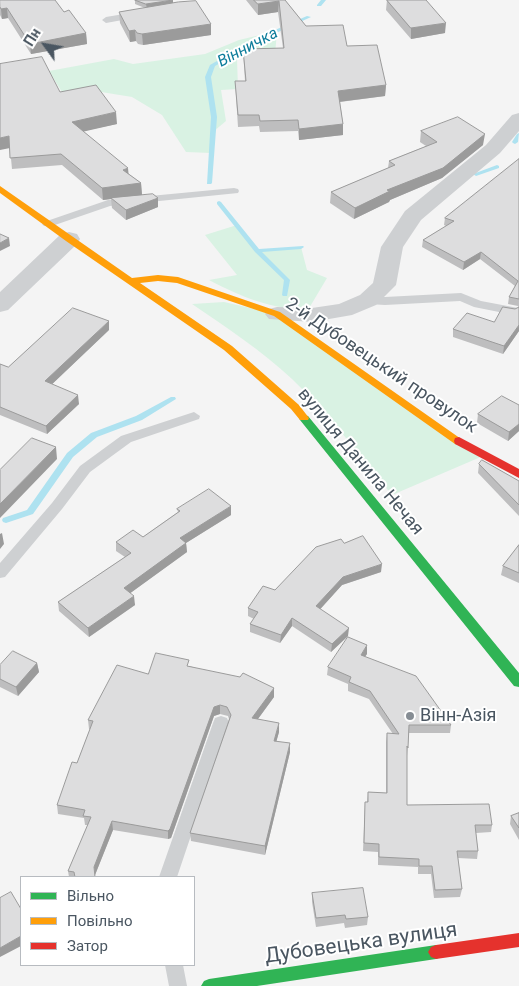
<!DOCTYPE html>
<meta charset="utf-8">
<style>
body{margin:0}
#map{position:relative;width:519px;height:986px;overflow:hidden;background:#f4f4f4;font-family:Roboto,sans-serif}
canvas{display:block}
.legend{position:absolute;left:20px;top:876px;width:175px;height:90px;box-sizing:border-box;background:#fff;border:1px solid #b7bbc0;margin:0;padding:6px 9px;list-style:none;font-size:15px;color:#4a5661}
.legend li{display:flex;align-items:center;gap:10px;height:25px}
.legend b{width:25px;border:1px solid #b7bbc0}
.north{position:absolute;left:20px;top:20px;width:50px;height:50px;-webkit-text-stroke:4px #fff;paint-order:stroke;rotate:302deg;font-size:14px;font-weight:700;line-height:20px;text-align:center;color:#4a5661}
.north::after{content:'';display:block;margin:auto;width:18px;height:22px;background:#4a5661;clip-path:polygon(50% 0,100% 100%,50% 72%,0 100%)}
</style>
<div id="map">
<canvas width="519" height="986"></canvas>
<ul class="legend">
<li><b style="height:6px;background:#30b455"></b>Вільно</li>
<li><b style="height:6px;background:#ff9f0a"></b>Повільно</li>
<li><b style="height:6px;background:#e5322d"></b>Затор</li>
</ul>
<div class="north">Пн</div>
</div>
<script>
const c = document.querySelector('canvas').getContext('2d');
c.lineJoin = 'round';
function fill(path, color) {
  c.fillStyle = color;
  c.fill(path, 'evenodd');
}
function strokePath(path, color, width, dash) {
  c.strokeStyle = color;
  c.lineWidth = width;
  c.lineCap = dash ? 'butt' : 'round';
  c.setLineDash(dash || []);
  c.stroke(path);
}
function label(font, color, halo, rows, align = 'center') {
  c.font = font + ' Roboto,sans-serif';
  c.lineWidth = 4;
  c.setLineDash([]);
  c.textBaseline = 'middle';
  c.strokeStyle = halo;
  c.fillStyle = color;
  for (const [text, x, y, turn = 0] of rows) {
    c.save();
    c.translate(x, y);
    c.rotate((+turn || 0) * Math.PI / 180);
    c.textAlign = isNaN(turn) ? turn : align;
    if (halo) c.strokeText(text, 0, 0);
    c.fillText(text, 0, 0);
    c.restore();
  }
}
const green = new Path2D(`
 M277 31 275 55 237 58 238 89 221 90 226 121 213 132 211 153 186 152 162 115 132 97 95 91 65 97 49 71 114 59 133 64 205 54 239 40Z
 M237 225 257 251 301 247 307 270 327 278 308 310C270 309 242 297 209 280L237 275 205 235Z
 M224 302 277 314 483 456 392 495C360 456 329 414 292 379 262 351 226 327 192 304Z`);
const stream = new Path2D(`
 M321 0H326L321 6H317V5Z
 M307 16 311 17 263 39 215 66 211 77 217 117 212 183 211 184H207L211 117 205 77 210 65 259 37Z
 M519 133 518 142 515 144 513 143 512 142 517 134Z
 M497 165 499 166V168L476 176 473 174Z
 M219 201 221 202 259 249 303 246 304 247 301 249 262 252 290 280 287 296H283L282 295 284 280 255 252 217 204V202Z
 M171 397H175L176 399 142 420 97 437 73 457 33 514 6 523 3 522 2 520 3 518 27 510 67 453 91 433 136 416Z`);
const lane = new Path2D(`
 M136 12 139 13V17L106 23 102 20 106 17Z
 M234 188 238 189 239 191 238 193 110 206 52 226H44L42 224 44 222 108 200Z
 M461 293 481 301 518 308 519 312 514 315 474 307 460 301 385 305 368 304 362 300 368 296 385 297Z
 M194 412 200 416 199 419 131 442 90 472 62 509 5 577 0 578V563L52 503 80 466 121 436Z
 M221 716 227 718 229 723 177 877H159L213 723 215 718Z
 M165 965H183L187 986H169Z`);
const street = new Path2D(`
 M519 113V131L500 153 421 220 403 247 396 285 376 305 352 315 312 322 269 319 265 314 269 309 277 307 312 308 339 304 360 295 373 283 381 247 405 211 486 145 512 115Z
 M69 232 77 234 80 239 77 244 8 310 0 312V292L61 234Z`);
const fast = new Path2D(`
 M304 415 308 416 519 673V687L514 686 300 420 299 418Z
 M436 945 441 947 444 952 441 957 436 959 257 986H201L204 981 209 979Z`);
const slow = new Path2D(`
 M0 186 132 278 158 275 178 277 280 312 464 441 459 445 455 444 274 316 177 283 158 281 140 283 232 346 299 405 309 418 308 420H300L291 409 224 350 66 241 0 193Z`);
const jam = new Path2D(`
 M459 437 519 469V478L455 444 454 441 455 438Z
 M519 933V947L436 959 431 957 428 952 431 947 436 945Z`);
const wall = new Path2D(`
 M0 0 64 12 86 33 87 44 31 54 8 18 2 19 0 15Z
 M135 0 173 3 211 24V35L143 45 138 44 136 41 130 42 120 23 119 12 145 8 135 4Z
 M246 0H285L306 26 347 46 386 85 385 96 340 102 343 124V135L299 140 298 131 260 132 259 126 238 127 235 81H245L243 49 283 48 278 12 258 15Z
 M387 0H426L445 33 411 39 386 10Z
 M60 92 117 124 83 131 129 174 141 183 142 195 158 207 126 220 112 208 111 199 103 200 62 165 12 169 10 148Z
 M421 131 483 145 442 178 390 200 389 202 354 219 330 203 331 192 388 168 389 161 426 146 420 142Z
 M519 159V331L503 354 453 337V329L494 322 519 308 518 306 508 304 509 297 515 286 480 259 463 270 422 247 423 240 446 226 444 225 445 218Z
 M109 330 52 384 79 404 47 434 0 415V364L8 367Z
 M519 405V431L508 441 477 423 478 414Z
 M479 464 519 481V516L478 473Z
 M177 509 231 515 186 543 187 552 130 593 135 605 89 637 59 611 58 602 125 557 116 551V542L143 537 178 512Z
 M344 543 381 572 342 585 320 609 348 636 331 652 292 626 280 643 250 632V624L254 619 248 616V608Z
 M519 545V583L501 575 503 566Z
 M367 654 365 657 451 725 450 733H409L407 756V755V805L492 825 491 832 476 833 478 851 477 859 458 858 462 889 460 897 434 898 431 874H418V867L378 865V852L363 851 365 802H367L368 792 386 793V742L387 733 393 734 369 699 348 691V684L327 675 328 667Z
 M37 663 39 672 18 696 0 687V665Z
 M190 666 274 697 258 719 279 732 276 742 290 752 265 855 191 841 190 833 229 719 228 716 220 714 214 716 171 838 168 839 113 830 95 875V877H69L68 871 88 825H85L84 818 58 814 57 805 77 763 90 729H89L88 720 148 674Z
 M519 813V840L510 824 511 816Z
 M312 893 368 917 367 925 345 928 344 923 316 927 312 902Z`);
const shadedWall = new Path2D(`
 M173 0V4L147 9 146 4Z
 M279 1 278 12 258 15V4Z
 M7 8 8 18 2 19 1 9Z
 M446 23 445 33 411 39V28Z
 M211 24V35L143 45 142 34Z
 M135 30 136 41 130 42 129 31Z
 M86 33 87 44 31 54 30 44Z
 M386 85 385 96 338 102V91Z
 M116 112 117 124 73 134 72 122Z
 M343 124V135L299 140V129Z
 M485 134 483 145 442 178 390 200 389 202 354 219 355 208Z
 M9 136 10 148 0 150V138Z
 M128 168 129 179 123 170Z
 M141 183 142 195 111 198V199L103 200 102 188Z
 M158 198V207L126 220V210Z
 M9 238 10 246 0 251V243Z
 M481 252 480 259 463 270 464 262Z
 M109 321V330L46 390 45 381Z
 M519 325V331L503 354 504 346Z
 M78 395 79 404 47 434 46 426Z
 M519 424V431L508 441 509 432Z
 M56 447 57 459 0 518V504Z
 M231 506V515L186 543 187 552 125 597 124 588 180 538Z
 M2 533 4 544 0 549V534Z
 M382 564 381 572 342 585 315 615 316 606 343 577Z
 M134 596 135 605 89 637 88 628Z
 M292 618V626L280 643 281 635Z
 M349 628 348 636 331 652 332 644Z
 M367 645V654L360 663 361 655Z
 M37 663 39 672 18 696 16 687Z
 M274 688V697L252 727V718Z
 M220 705V714L214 716 171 838 168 839V831L214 707Z
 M279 723V732L274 750V741Z
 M290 743V752L265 855V846Z
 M112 821 113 830 95 875 94 867Z
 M21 936V946L0 957V948Z`);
const building = new Path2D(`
 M0 0H55L64 12 69 10 86 33 30 44 7 8 1 9 0 7Z
 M135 0H173L146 4Z
 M254 0H285L306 26 343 25 347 46 377 45 386 85 338 91 343 124 299 129 298 120 260 121 259 115H238L235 81H246L243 49 284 48 279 1 258 4Z
 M387 0H426L446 23 411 28Z
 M196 1 211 24 142 34 137 33 135 30 129 31 119 12 178 2Z
 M42 57 60 92 96 85 116 112 72 122 128 168 123 170 141 183 102 188 61 154 10 158 9 136 0 138V64Z
 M458 117 485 134 443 168 387 190 390 191 355 208 331 192 395 165 389 161 437 142 421 131Z
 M519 159V299L509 297 518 281 481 252 464 262 423 240 454 221 445 218Z
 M153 194 158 198 126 210 111 198Z
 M0 234 9 238 0 243Z
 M503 307 515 309 519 307V325L504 346 453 329 467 313 494 322Z
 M73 308 109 321 45 381 78 395 46 426 0 407V364L8 367Z
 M502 396 519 405V424L509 432 478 414Z
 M32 438 56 447 0 504V470Z
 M482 460 519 481V505L479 464Z
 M209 489 231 506 180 538 186 543 124 588 134 596 88 628 58 602 131 553 116 542 133 530 143 537 180 511 177 509Z
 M363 536 382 564 343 577 316 606 349 628 332 644 292 618 281 635 250 624 258 612 248 608 263 586 275 590 316 547 341 539 344 543Z
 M519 545V573L503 566Z
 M348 637 367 645 361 655 416 676 451 725H409L408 748 407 746V805L489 804 492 825H475L478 851H457L462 889 435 890 432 866H419V859L379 857V844L364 843 365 802H368V792L387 793V733L399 734 370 691 349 682 351 677 328 667Z
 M13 651 37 663 16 687 0 679V665Z
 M156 653 189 660 187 666 240 677 243 673 274 688 252 718 279 723 274 741 290 743 265 846 190 833 231 715 227 707 220 705 214 707 170 829 168 831 112 821 94 867 95 877H75L74 872 68 871 91 817 83 816 85 810 57 805 72 762 77 763 93 721 88 720 117 665 148 674Z
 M519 813V828L511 816Z
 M363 888 368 917 346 919 345 915 316 918 312 893Z
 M11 892 21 909V936L0 948V898Z`);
const markers = [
 [410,716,5,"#868d94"]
];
const farWaternames = [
 ["Вінничка",248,48,-28]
];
const streetNames = [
 ["2-й Дубовецький провулок",381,366,34],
 ["вулиця Данила Нечая",360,462,50]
];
const poiNames = [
 ["Вінн-Азія",420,716]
];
const nearStreetnames = [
 ["Дубовецька вулиця",361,944,-8]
];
fill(green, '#d9f2e3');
fill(stream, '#aee2f0');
fill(lane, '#ced0d2');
fill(street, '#ced0d2');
fill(fast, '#30b455');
fill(slow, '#ff9f0a');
fill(jam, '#e5322d');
fill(wall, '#bebebf');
fill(shadedWall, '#9b9b9b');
fill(building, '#ddddde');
strokePath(building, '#9b9b9b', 1);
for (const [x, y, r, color] of markers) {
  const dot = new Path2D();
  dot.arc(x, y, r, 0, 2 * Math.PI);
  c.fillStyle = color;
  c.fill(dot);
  strokePath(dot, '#fff', 2);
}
label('italic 16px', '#0c7c9b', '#fff', farWaternames);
label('18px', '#4a5661', '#fff', streetNames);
label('18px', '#4a5661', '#fff', poiNames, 'left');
label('21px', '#4a5661', '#fff', nearStreetnames);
</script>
